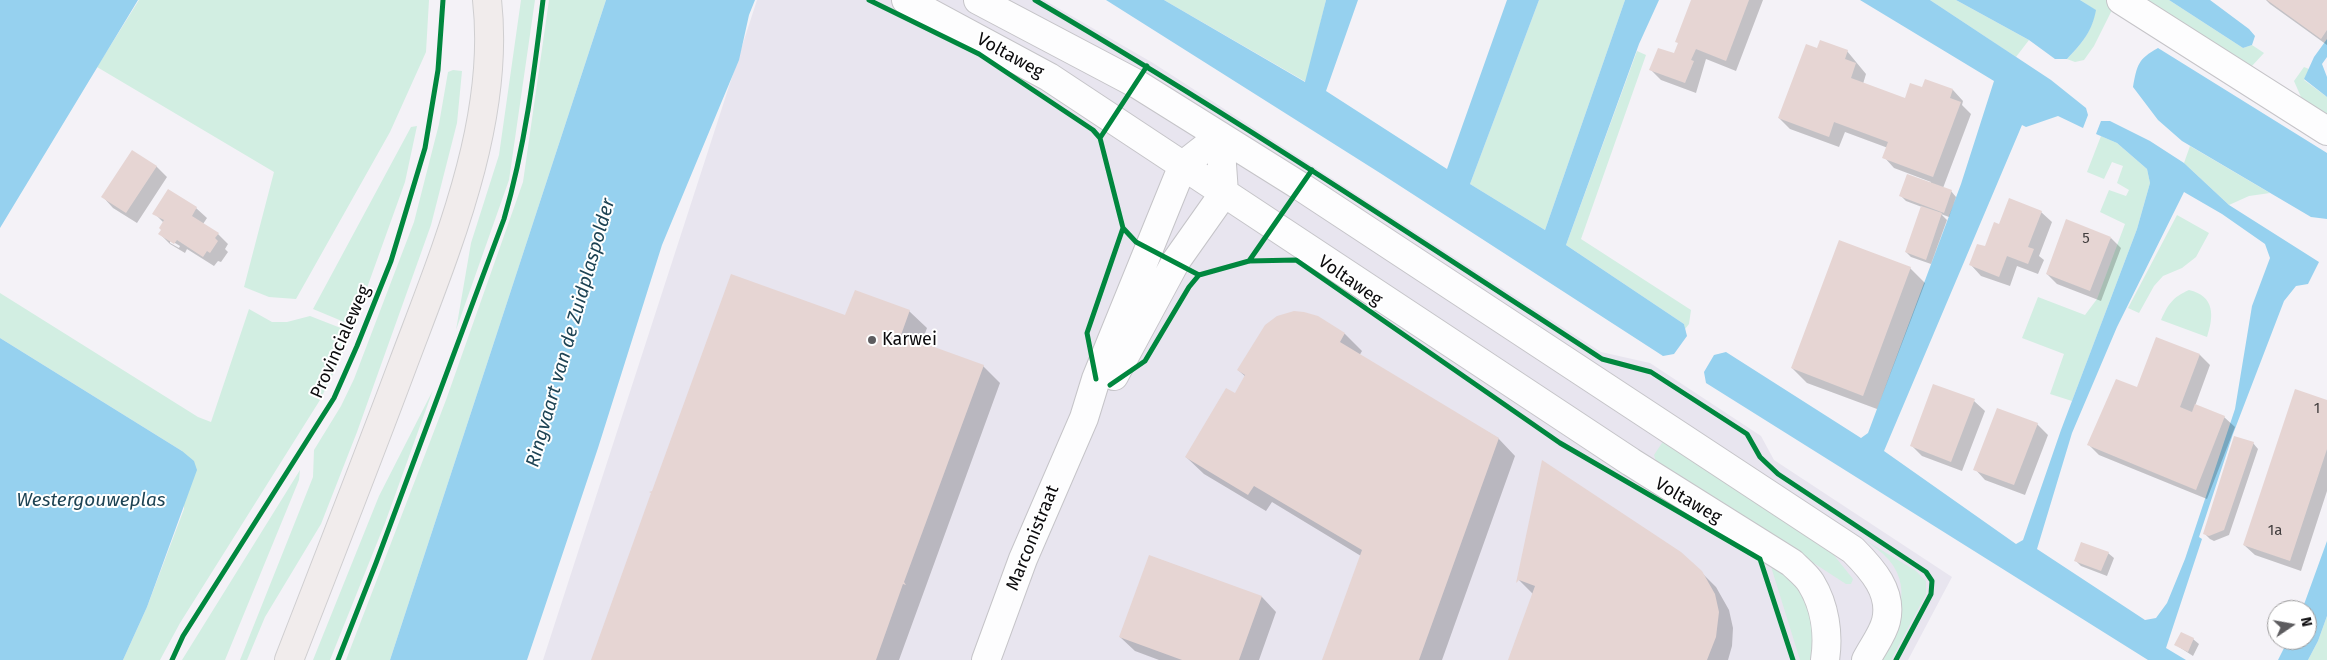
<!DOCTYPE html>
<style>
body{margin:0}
#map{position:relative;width:2327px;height:660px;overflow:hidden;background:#f4f2f7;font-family:"Fira Sans",sans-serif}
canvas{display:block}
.north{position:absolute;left:2267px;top:600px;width:50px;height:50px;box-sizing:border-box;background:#fff;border:1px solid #9e9d9e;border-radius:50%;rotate:78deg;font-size:14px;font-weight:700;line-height:20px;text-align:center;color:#0c0b0d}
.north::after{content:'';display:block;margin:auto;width:18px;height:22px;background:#5d5c5f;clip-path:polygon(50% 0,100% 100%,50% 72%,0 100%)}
</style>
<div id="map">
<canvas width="2327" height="660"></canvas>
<div class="north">N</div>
</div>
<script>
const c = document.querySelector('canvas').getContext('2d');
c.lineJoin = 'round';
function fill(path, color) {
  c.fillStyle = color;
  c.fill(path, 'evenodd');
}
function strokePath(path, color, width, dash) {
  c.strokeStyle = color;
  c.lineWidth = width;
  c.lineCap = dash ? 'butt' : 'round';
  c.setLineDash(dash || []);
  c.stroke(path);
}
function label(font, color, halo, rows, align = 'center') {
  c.font = font + ' "Fira Sans",sans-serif';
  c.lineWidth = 4;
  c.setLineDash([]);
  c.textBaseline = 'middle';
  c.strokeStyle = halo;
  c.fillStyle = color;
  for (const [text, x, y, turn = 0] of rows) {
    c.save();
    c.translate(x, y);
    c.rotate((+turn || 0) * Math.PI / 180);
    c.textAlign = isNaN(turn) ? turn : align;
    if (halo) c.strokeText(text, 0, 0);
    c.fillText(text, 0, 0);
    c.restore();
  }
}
const built = new Path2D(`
 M757 0H1044L1153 63 1601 352 1650 363 1761 436 1774 460 1952 577 1908 660H543Z`);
const green = new Path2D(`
 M139 0H429L426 52 390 132 296 299 269 297 244 287 274 172 97 67Z
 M521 0H535L509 180 456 330 471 243 499 155Z
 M549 0H606L390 660H346L446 400 523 182Z
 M1164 0H1326L1306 82Z
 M1539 0H1625L1545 230 1470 184Z
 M1930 0H1956L2029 40 2016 57Z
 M2080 0H2106L2113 8 2094 46 2084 60 2075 62 2067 59C2082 43 2092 32 2095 10Z
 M2139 0H2169L2243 48 2252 45 2264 53 2251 67Z
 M1637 51 1646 55 1581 239 1691 310 1689 324 1685 329 1684 324 1566 245Z
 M2304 67 2309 69 2304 80 2327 97V116L2301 97 2294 81Z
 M453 70 462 71 457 123 431 225 357 432 321 524 265 617 247 660H240L313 477 314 450 341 406 354 379 414 222 439 124 448 72Z
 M417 126 405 182 354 324H349L313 309 411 127Z
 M2101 136 2117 143 2147 169 2150 183 2137 229 2072 401 2050 394 2064 354 2022 338 2038 297 2085 315 2097 299 2125 224 2100 212 2109 190 2126 196 2129 190 2117 183 2123 166 2112 162 2104 179 2087 172Z
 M2190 146 2270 193 2249 196 2229 205 2184 163Z
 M2177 215 2209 233 2196 257 2182 268 2163 276 2154 286 2139 313 2128 308Z
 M2189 290C2215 296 2214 316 2207 337L2161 320C2168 304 2173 297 2189 290Z
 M0 293 198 417 211 422 249 309 272 322H287L310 316 351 332 339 362 320 400 180 623 160 660H123L147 607 184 509 182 451 0 338Z
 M433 390 385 523 330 660H313L379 496Z
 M1664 440 1821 539 1853 579 1851 584H1846L1656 461 1654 455Z
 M300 470 299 480 225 660H182Z
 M1865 540 1916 571 1926 581V594L1891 660H1878C1893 629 1916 592 1889 560 1882 552 1873 546 1865 540Z
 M1768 557C1778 567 1791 577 1798 588 1813 609 1813 636 1813 660H1800Z
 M2327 616V660H2308L2318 641Z`);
const water = new Path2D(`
 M0 0H138L0 228Z
 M606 0H755L749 15 739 60 662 245 598 448 527 660H390Z
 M1106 0H1164L1305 82 1326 0H1358L1326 91 1447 169 1507 0H1539L1470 184 1545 230 1625 0H1659L1639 44 1566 245 1684 324 1687 336 1674 354 1663 356 1380 173Z
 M1860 0H1930L2051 80 2086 108 2088 115 2083 128 2058 116 2026 127 2022 125 1884 451 2016 544 2023 540 2061 430 2137 229 2150 183 2147 169 2117 143 2096 134 2101 121H2110L2150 141 2184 163 2229 205 2319 262 2308 284 2296 286 2284 301 2233 434 2199 537 2202 539 2166 648 2186 660H2148L1706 383 1704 372 1714 355 1726 352 1861 438 1868 433 1961 184 1994 81ZM2184 192 2222 214 2265 244 2270 258 2252 306 2235 409 2185 559 2167 603 2156 618 2145 620 2037 549 2072 433 2117 327Z
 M1956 0H2080L2096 10C2092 32 2082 43 2067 59H2055L2029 40Z
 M2169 0H2210L2249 29 2255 36 2252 45 2243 48Z
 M2327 39V57L2322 64 2327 77V97L2304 79 2314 57Z
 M2158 48 2327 153V219L2311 217 2182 141 2158 120 2133 87C2137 65 2138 59 2158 48Z
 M0 338 182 451 194 461 197 470 147 607 123 660H0Z
 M2327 541V616L2318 641 2308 660H2278L2288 640H2307V610H2302Z`);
const shadow = new Path2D(`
 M1692 0H1763L1736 71 1706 59 1696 93 1661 80 1651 70 1675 55Z
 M2266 0H2327V45L2270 4Z
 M1817 50 1847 51 1866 74 1863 84 1905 100 1922 89 1953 90 1963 101 1962 105 1971 114 1943 188 1951 191 1956 197 1949 217 1941 214 1947 220 1931 264 1911 257 1906 252 1922 207 1906 201 1901 196 1930 184 1931 182 1894 168 1884 157 1888 148 1845 132 1839 147 1790 129 1779 118Z
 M156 166 167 177 137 223 113 208 103 197Z
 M196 208 207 218 203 224 218 234 228 244 225 249 228 252 221 262 218 261 214 266 187 249 185 253 170 244 160 234 164 223 154 213ZM170 240 180 246 179 248 170 243Z
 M2041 212 2052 222 2039 256 2044 260 2038 274 2017 266 2010 286 1981 276 1971 265 1985 248 1999 225Z
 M2111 238 2121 248 2101 301 2057 284 2047 274Z
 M1910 268 1925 283 1877 409 1807 383 1792 368Z
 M909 311 927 328 921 344 983 366 1000 383 899 660H592L846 317Z
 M1317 318 1345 334 1362 351 1359 356 1498 438 1515 456 1442 660H1324L1361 556 1272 502 1266 511 1204 474 1186 457 1235 395 1246 377 1238 370Z
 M2157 339 2200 355 2210 365 2195 406 2224 417 2235 427 2207 499 2099 455 2089 445 2138 389Z
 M1974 401 1985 411 1962 471 1922 456 1911 445Z
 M2327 401V491L2301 571 2255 555 2244 545Z
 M2037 424 2048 435 2025 495 1985 480 1975 469Z
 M2253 443 2258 449 2229 535 2214 541 2210 539 2205 534Z
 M2108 553 2114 558 2107 576 2081 566 2076 561Z
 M1150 556 1262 597 1276 612 1259 660H1159L1135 651 1120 637Z
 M1701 572 1716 587 1729 610 1733 628 1732 646 1728 660H1510L1533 594 1518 579Z
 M2193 639 2199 644 2193 656 2176 645Z`);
const building = new Path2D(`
 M1691 0H1749L1726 61 1696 49 1691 60 1694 61 1685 83 1649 70 1658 48 1674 53 1678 43 1675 42Z
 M2267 0H2327V30L2321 39Z
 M1820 40 1848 50 1845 59 1856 63 1851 78 1905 98 1910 83 1922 87 1925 79 1953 89 1950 98 1961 102 1933 177 1882 158 1888 142 1834 122 1829 137 1778 118 1806 44 1817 48Z
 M132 150 157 166 126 213 101 197Z
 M1907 174 1952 190 1944 213 1899 196Z
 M168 189 197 207 192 216 219 233 215 238 218 241 210 253 207 251 203 257 177 240 174 244 158 234 161 230 159 228 164 220 152 214Z
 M2009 198 2042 211 2028 247 2034 249 2028 264 2007 256 1999 277 1969 265 1977 244 1985 246 1994 222 1999 224Z
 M1921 206 1942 213 1926 260 1905 252Z
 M2066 219 2111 237 2090 291 2046 274Z
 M1839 240 1911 267 1863 396 1791 368Z
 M731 274 845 315 855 290 910 310 901 335 984 365 904 582 906 585 903 584 876 660H591L651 493 649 492 652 491Z
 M1294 311 1304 312 1318 316 1345 333 1340 342 1499 438 1419 660H1322L1362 550 1254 486 1248 495 1185 457 1226 388 1235 393 1245 375 1237 370 1265 325 1277 316Z
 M2156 337 2200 354 2180 407 2192 412 2195 404 2225 416 2196 490 2087 445 2116 379 2137 387Z
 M1933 384 1975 399 1951 462 1910 446Z
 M2295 389 2327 400V449L2290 561 2243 545Z
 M1997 408 2038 423 2014 485 1973 470Z
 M2234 436 2254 442 2224 530 2209 536 2203 534Z
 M1542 460 1681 552 1702 571 1715 594 1719 612 1716 637 1707 660H1508L1535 586 1519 580 1516 583Z
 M2081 542 2109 552 2101 571 2074 561Z
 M1149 555 1262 596 1239 660H1182L1119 637Z
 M2181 632 2194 638 2188 652 2174 645Z`);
const street = new Path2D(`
 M906 0 1049 77 1631 462 1792 563C1798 569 1807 576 1811 583 1825 606 1829 634 1825 660
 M978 0 1137 84 1300 186 1853 550C1872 569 1893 592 1886 621 1883 634 1872 648 1866 660
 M2121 0 2327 131
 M1114 376 1176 261 1224 193 1220 136
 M986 660 1023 559 1084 418 1096 379 1183 165 1220 136`);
const primary = new Path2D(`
 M289 660C327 562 366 463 403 364 445 252 501 122 487 0`);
const cycleway = new Path2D(`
 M869 0 979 54 1093 130 1100 138 1123 228 1136 242 1199 275 1249 261 1296 260 1560 443 1760 559 1793 660
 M1035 0C1228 113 1415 237 1602 359L1651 372 1747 434 1760 457 1778 474 1926 572 1932 581 1931 594 1896 660
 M1100 138 1147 66
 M1249 261 1312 170
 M1096 379 1087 333 1123 228
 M1110 385 1145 361 1189 287 1199 275
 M172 660 183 636 334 398 357 346 391 261 425 148 438 70 443 0
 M338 660 376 563 504 219C525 147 534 74 543 0`);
const markers = [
 [872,340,5,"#5d5c5f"]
];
const numberNames = [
 ["5",2086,239],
 ["1",2317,409],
 ["1a",2275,531]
];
const streetNames = [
 ["Voltaweg",1010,56,29],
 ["Voltaweg",1350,281,35],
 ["Provincialeweg",341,342,-66],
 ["Voltaweg",1688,501,30],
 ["Marconistraat",1033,538,-68]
];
const poiNames = [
 ["Karwei",882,340]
];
const waterNames = [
 ["Ringvaart van de Zuidplaspolder",571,333,-74],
 ["Westergouweplas",91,501]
];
fill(built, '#e8e5ef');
fill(green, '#d2eee2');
fill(water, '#96d1ef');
fill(shadow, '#0003');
fill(building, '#e6d5d3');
strokePath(street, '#c5c4c8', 30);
strokePath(primary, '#cfced0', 30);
strokePath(street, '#fdfdfe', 28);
strokePath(primary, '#f1ecec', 28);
strokePath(cycleway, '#00873e', 5);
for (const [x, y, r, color] of markers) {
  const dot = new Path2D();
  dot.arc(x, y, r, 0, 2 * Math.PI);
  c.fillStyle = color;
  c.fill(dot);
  strokePath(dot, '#fff', 2);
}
label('15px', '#423e3e', null, numberNames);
label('18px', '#0c0b0d', '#fff', streetNames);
label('18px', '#0c0b0d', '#fff', poiNames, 'left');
label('italic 19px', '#1d4354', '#fff', waterNames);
</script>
